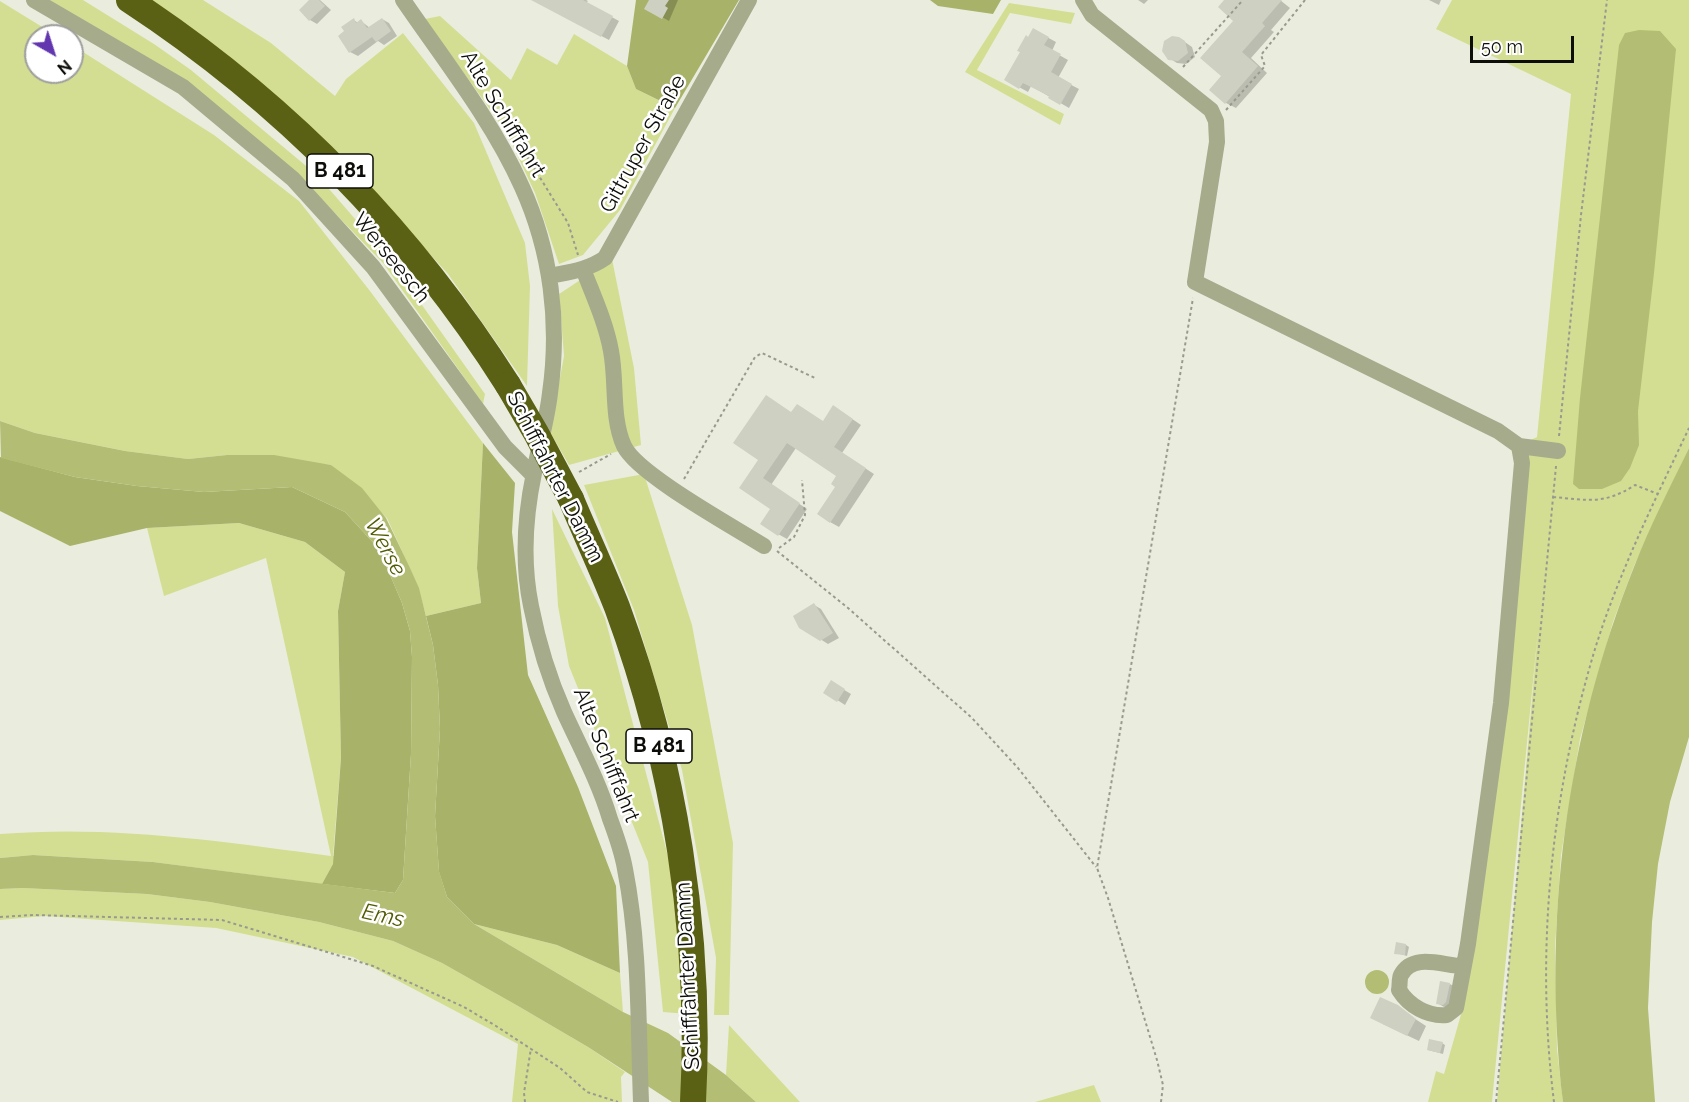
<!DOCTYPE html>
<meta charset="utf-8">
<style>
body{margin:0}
#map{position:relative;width:1689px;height:1102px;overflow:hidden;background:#eaedde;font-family:Raleway,sans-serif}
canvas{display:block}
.north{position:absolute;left:24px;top:24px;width:60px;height:60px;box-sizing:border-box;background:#fff;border:2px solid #9e9f9d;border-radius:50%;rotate:141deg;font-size:16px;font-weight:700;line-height:24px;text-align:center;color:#0d0e09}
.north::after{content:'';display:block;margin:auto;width:21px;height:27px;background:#6136ae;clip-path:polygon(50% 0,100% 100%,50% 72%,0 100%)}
.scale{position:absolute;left:1470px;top:36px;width:104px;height:27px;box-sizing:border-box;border:3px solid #0d0e09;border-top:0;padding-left:8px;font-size:18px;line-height:21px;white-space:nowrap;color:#0d0e09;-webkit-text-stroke:4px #fff;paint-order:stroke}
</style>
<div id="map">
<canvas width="1689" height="1102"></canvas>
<div class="north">N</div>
<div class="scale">50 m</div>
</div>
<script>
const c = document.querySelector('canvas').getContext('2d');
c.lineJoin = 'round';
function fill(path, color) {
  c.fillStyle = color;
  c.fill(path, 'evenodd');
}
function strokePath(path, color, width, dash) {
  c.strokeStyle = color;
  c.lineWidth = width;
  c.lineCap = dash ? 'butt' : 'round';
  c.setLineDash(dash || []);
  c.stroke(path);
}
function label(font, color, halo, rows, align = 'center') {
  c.font = font + ' Raleway,sans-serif';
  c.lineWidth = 5;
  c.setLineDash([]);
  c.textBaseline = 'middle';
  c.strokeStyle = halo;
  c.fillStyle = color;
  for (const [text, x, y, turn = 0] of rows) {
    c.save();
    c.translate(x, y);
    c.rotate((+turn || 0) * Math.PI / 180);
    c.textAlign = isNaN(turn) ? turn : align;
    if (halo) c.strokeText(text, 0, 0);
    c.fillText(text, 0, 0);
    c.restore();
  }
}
const green = new Path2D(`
 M48 0H83L154 44 191 70 317 175 388 257 485 394 483 404 383 263 297 174Z
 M149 0H203L271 43 335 96 346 79 403 33 474 123 525 243 530 286 527 386 448 274 333 148 174 15Z
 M1452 0H1689V448L1634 566 1613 622 1580 739 1561 855 1555 947 1557 1049 1563 1102H1497L1538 630 1492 1102H1428L1436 1071 1444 1074 1462 1011 1496 710 1519 446 1537 437 1571 94 1436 29Z
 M0 1 57 36H36V72H72V45L214 135 299 201 370 291 483 443 477 568 481 603 426 616 418 587 387 518 331 465 227 455 188 459 125 451 35 433 0 421Z
 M1009 3 1075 13 1071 24 1010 13 977 70 1064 114 1060 125 965 72Z
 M440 16 511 80 527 48 557 65 574 34 627 66 636 89 675 108 620 210 583 255 559 264 535 193 507 133 425 19Z
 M612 259 634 368 641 445 569 465 550 432 564 356 559 294Z
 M644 474 692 625 733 843 729 1015H714L716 958 682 770 634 610 584 485Z
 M552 509 605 618 669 860 688 1014 663 1012 648 862 569 666 558 606Z
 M239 523 305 542 345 572 338 611 341 758 333 856 337 857 322 884 153 862 33 855 0 858V834C112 825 220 841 331 856L266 558 164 596 147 528Z
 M23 888 147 894 210 902 319 922 393 941 442 963 518 1006 588 1047 625 1072 621 1077 622 1102H512L518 1044 353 957 216 928 45 916 0 920V889Z
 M474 924 557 945 620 973 623 1012Z
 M729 1025 800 1102H756L726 1075Z
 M1094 1085 1101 1102H1035Z`);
const forest = new Path2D(`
 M636 0H739L675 108 636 89 627 66Z
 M930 0H1001L993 14 938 6Z
 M483 443 515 483 512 532 528 675 578 787 616 886 620 973 557 945 474 924 447 897 439 872 435 816 440 729 438 685 433 645 426 616 481 603 477 568Z
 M0 457 75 477 137 486 204 492 292 487 345 512 379 549 402 603 410 631 412 657 411 754 403 880 395 893 322 884 333 864 341 758 338 611 345 572 305 542 239 523 147 528 70 546 0 511Z`);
const water = new Path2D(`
 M1639 30 1660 31 1676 49 1654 273 1638 411 1639 445 1630 468 1621 481 1602 489H1579L1573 484 1580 398 1619 45 1625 33Z
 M0 421 35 433 125 451 188 459 227 455H274L331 465 362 488 386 518 410 568 419 588 433 645 438 685 440 729 435 816 439 871 447 897 474 924 623 1012 668 1033 726 1075 756 1102H672L588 1047 518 1006 442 963 393 941 319 922 210 902 147 894 23 888 0 889V858L33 855 153 862 395 893 403 880 411 754 412 657 410 631 402 603 379 549 345 512 292 487 204 492 137 486 75 477 1 458Z
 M1689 448V737L1670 802 1658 864 1652 922 1648 1008 1655 1102H1563C1542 921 1566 737 1634 567 1650 526 1670 487 1689 448Z
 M1365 982a12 12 0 1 1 24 0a12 12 0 1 1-24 0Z`);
const shadow = new Path2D(`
 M311 0H320L331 10 317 24 310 20Z
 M533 0H586L588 1 586 3 619 21 609 40Z
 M650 0H678L669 21 646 8Z
 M1138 0H1148L1144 4Z
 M1226 0H1280L1290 8 1271 30 1274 32 1251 58 1267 73 1236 108 1226 103 1223 76 1235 21Z
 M1429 0H1441L1439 5Z
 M382 19 389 23 397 36 384 45 378 41 358 56 350 52 354 20 358 23 361 21 370 28Z
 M1034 30 1056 42 1052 51 1068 60 1058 78 1079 89 1069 108 1031 86 1028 92 1006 80Z
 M1179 38 1192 47 1195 57 1186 64 1177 63 1169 58Z
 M842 412 861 425 842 453 874 474 839 527 830 522 838 476 796 448 771 485 807 509 787 539 778 534 772 509 741 488 792 414 824 422Z
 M814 605 821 609 839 638 828 644 801 627Z
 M831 682 851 694 845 705 825 692Z
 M1406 945 1409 947 1407 956 1396 953Z
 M1450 984 1457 988 1453 1006 1444 1007 1437 1003Z
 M1397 1007 1426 1026 1419 1041 1383 1024Z
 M1442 1043 1445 1045 1443 1054 1428 1050Z`);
const building = new Path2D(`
 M309 0H319L325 6 309 21 299 10Z
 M531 0H583L613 16 601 37Z
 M649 0H669L665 6 668 8 662 19 644 9Z
 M1224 0H1282L1262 23 1265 26 1242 52 1258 66 1225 104 1209 90 1221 76 1200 58 1233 21 1218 7Z
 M354 18 356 23 361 19 367 28 382 18 391 31 376 42 372 37 349 53 338 36 344 31 341 27Z
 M1033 28 1049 37 1044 45 1061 54 1051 72 1072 84 1060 105 1048 98 1049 96 1023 83 1019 89 1004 80 1020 52 1017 51 1026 35 1028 37Z
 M1172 36 1179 37 1185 41 1188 53 1178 61 1168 60 1162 51 1164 41Z
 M766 395 791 412 797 404 823 421 833 405 853 419 834 447 866 468 830 523 817 514 835 487 831 484 836 476 787 443 763 478 800 503 778 536 760 524 770 509 739 488 758 460 733 443Z
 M814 603 833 633 820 641 799 628 793 616Z
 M831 680 845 689 837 702 823 693Z
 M1396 942 1406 944 1405 955 1394 954Z
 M1440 981 1450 983 1446 1002 1443 1005 1436 1004Z
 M1380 997 1398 1005 1416 1019 1407 1036 1370 1018Z
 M1429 1039 1443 1042 1440 1053 1427 1050Z`);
const path = new Path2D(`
 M1183 67 1243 0
 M1226 110 1265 66 1261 55 1305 0
 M518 142 568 223 578 255
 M1559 436 1581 215 1607 0
 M579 472 611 454
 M684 479 755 357 762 353 815 378
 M1553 497C1587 500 1604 505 1635 485L1658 494
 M779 548 794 537 805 515 802 480
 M777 551 848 608 972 718 1018 768 1096 867
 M0 917 33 915 222 920 373 966 464 1007 496 1026 560 1068 587 1092 618 1102
 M525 1102 524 1093 531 1048
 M1161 1102 1163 1085 1157 1060 1108 898 1097 868 1193 298
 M1496 1102 1556 466
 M1554 1102C1535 951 1551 795 1595 649 1619 572 1655 500 1689 428`);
const minor = new Path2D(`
 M34 0 183 87 293 179 373 267 505 447 533 475
 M403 0C444 60 492 120 522 187 551 251 560 323 550 393 547 420 539 446 534 473 525 516 522 562 531 606 538 642 549 678 564 712 580 747 599 782 610 819 616 835 622 852 625 869 640 945 638 1025 641 1102
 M1083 0 1092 15 1211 110 1216 121 1217 142 1195 282 1498 431 1519 446 1558 451
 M583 269C593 295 606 323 611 351 617 382 611 417 624 446 637 474 734 527 764 546
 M549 276C569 272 588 270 605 258L749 0
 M1463 966C1444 966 1413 952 1401 975 1399 979 1400 986 1399 990 1409 1006 1428 1017 1447 1015L1456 1008 1468 944 1501 703 1522 463 1519 446`);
const highway = new Path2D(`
 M129 0C283 101 409 229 508 385
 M571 499C586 535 603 571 617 607 675 764 702 935 693 1102`);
const highwayBridge = new Path2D(`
 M508 385 536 433 571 499`);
const shields = [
 [340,171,66],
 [659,746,66]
];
const shieldNames = [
 ["B 481",340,171],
 ["B 481",659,746]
];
const streetNames = [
 ["Alte Schifffahrt",503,114,59],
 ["Gittruper Straße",643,144,-61],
 ["Werseesch",391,258,51],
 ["Schifffahrter Damm",555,477,63],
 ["Alte Schifffahrt",606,755,68],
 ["Schifffahrter Damm",688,976,-93]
];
const waterNames = [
 ["Werse",385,547,62],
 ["Ems",383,916,12]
];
fill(green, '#d4de93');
fill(forest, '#a9b269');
fill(water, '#b4bd74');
fill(shadow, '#0003');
fill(building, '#ced0c2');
strokePath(path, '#979a8e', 2, [3, 3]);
strokePath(minor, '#a6ab8c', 16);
strokePath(highway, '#5a6114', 26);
strokePath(highwayBridge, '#5a6114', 26);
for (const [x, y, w] of shields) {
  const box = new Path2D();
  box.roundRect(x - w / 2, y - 17, w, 34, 4.5);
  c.fillStyle = '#fff';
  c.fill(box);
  strokePath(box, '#0d0e09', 1.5);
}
label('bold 20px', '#0d0e09', null, shieldNames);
label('21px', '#0d0e09', '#fff', streetNames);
label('italic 22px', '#535a00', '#fff', waterNames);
</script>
